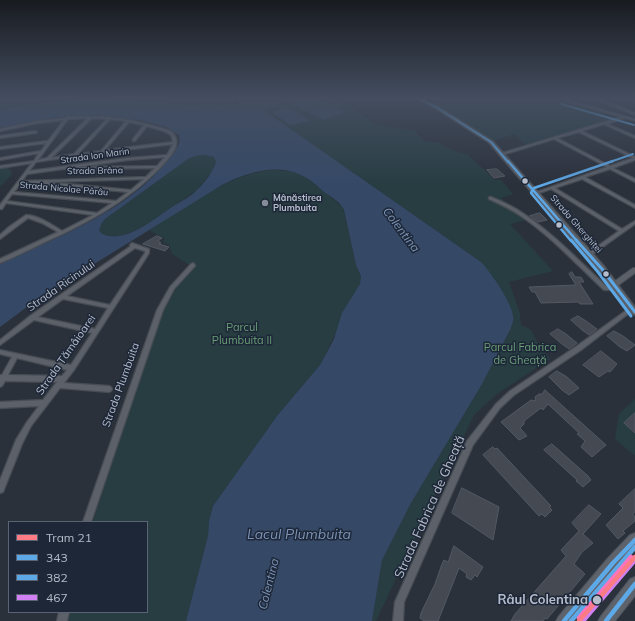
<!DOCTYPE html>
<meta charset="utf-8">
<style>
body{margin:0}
#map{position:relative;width:635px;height:621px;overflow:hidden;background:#2b313b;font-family:Mulish,sans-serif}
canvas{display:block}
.legend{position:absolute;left:8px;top:521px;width:140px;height:92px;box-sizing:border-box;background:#1d2737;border:1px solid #5a6373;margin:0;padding:5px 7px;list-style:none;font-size:12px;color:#b5bdcc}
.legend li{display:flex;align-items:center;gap:8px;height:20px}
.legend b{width:20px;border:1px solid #5a6373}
</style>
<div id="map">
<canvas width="635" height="621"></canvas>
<ul class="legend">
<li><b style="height:5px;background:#fc7b84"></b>Tram 21</li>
<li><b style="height:5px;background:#5da8e6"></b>343</li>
<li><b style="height:5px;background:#5da8e6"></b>382</li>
<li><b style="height:5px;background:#d080f3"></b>467</li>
</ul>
</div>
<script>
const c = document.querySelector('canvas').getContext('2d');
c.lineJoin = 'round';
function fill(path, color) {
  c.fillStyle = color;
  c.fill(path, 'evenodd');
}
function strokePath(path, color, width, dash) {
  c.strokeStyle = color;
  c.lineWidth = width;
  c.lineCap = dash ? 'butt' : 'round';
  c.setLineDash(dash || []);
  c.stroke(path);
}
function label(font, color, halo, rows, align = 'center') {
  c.font = font + ' Mulish,sans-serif';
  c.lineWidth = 3;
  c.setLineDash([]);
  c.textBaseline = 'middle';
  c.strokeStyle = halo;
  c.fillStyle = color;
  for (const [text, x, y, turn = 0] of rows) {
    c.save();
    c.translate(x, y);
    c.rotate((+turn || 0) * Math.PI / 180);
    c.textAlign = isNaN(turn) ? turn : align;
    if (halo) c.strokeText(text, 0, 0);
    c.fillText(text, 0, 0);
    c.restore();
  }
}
const green = new Path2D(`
 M0 99H235L234 105 186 106 171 103 82 99 40 102 20 105 0 110Z
 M239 99H333L352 108 376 125 414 130 424 141 439 143 452 150 467 154 495 180H501L513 194 501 198 527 220 510 224 553 271 509 282 520 313 521 325 531 330 540 347 550 359 497 394 474 415 376 621H372L382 560 411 503 482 384 511 328 513 316 512 312 497 283 481 262 265 111 267 109 279 106 239 104Z
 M428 99H559L609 114 604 116 613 120 525 144 515 134 493 141 425 100Z
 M204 155 214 157 216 162 213 170 197 190 142 228 121 236 110 237 101 233 99 231 102 223 105 219 188 159 195 156Z
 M4 167 10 169 12 174 0 187V168Z
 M273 170 290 171 304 176 343 207 356 265 361 276 360 284 320 365 277 416 213 506 209 521 208 536 186 621H67L69 612H147V522H93L117 444 165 307 177 287 194 268 172 254 169 245 162 242 165 239 149 230C188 206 227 174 273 170Z
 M635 399V413L624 423 635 433V456L615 439 619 414Z`);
const water = new Path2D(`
 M82 99 163 102 186 106 234 105 243 103H278L279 106 267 109 265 111 481 262C490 271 512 303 513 316 514 320 512 324 511 328L482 384 411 503 382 560 372 621H186L208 536 209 521 213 506 277 416 320 365 334 339 342 313 360 284 361 276 356 265 344 210C341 202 331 197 324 192 317 186 310 179 301 175 276 163 245 173 222 185L39 298 0 327V264C59 236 127 212 169 159 174 151 182 145 179 135L166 127 139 120 92 115 52 118 0 128V110C28 103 54 102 82 99ZM204 155 214 157 216 162C213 172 205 182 197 190 190 197 180 202 172 207 154 219 123 246 101 233L99 230 102 223 105 219 188 159 195 156Z
 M282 99H321L346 112 324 120Z
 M283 108H291L310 121 290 125 271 112Z`);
const building = new Path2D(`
 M497 169 498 170 505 176 494 178 487 170Z
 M540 213 547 220 538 222 530 216Z
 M157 236 162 238 158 241 161 243 159 244 169 247 165 251 143 244Z
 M572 272 575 277H581L584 282H579L593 304H580L578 302 541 303 535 292H532L529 287 576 285 569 274Z
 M578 316 586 321 597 329 589 335 582 330 571 320Z
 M558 329 566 334 577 343 569 349 562 344 550 334Z
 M614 331 623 336 635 345 627 351 620 347 607 336Z
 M601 351 617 364 610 372 608 371 599 377 583 365Z
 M557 371 567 377 579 388 569 395 562 390 549 377Z
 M545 390 606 445 592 457 581 447 585 441 577 434 579 433 548 404 543 410 541 408 524 421V424L520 428 527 436 519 440 501 422 531 400 536 401 535 397 539 394H542Z
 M635 413V433L624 423Z
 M552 444 588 476 591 480 583 487 576 481 577 480 544 450Z
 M493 447 495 449 497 448 551 506 549 507 552 510 545 517 542 514 539 516 483 455Z
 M462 488 499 507 493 540 452 513Z
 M635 489V512L633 514 635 517V521L623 531 625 533 618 539 606 525 623 508 619 504Z
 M589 505 601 514 583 534 593 543 582 552 574 564 585 574 547 619 545 618 543 621H511L515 614 566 556 561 550 579 531 572 523Z
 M454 546 483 567 477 577 475 575 471 580 466 577 467 574 459 568 438 621H424L420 618 421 613 435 584 442 564 444 560 448 562Z`);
const minor = new Path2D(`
 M598 99H601L635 113V115L598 100Z
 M629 99 635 100V102L629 100Z
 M67 116H69V117C97 115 127 118 154 126 160 128 172 129 175 136 181 147 168 159 161 167 125 204 85 224 39 245 26 251 13 258 0 263V259L58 232 42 223 28 218 0 239V235L9 227 26 215C38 215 52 225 62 231L93 215 6 203 2 209H0V205L32 163 0 168V166L34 161 39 153 0 160V158L41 151 47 143 0 149V147L48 141 64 120 38 123 0 131V129L38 121 66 118ZM88 118 47 158 38 160 68 119ZM92 118 107 119 74 154 51 158ZM110 119 126 121 101 151 78 154ZM129 122 144 125 133 139V141H135L147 126C156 129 164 130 171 135L173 142 105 150ZM173 144 167 155 128 158 29 171 36 162 75 156ZM165 157 157 166 79 167 77 168 79 169 155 168 146 177 22 181 27 174 128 160ZM144 179 131 190 46 182ZM21 183H38L39 184H40L128 192 116 201 14 192ZM12 194 112 203 97 213 7 201Z
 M624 116 627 117 607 124 635 136V138L604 124 582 131 635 157V160L613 168 635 179V182L610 169 585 177 635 205V208L582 179 555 188 622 229 635 221V224L590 256 588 255V253L619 231 551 189 536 194 534 193 607 167 554 139 502 155 499 154ZM579 132 633 158 610 166 557 138Z
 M35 131 37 132 36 133 0 138V136Z
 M489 197H491C503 202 514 207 524 214 555 235 580 262 607 287H617L620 289 619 290H604C577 265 552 237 521 216 511 209 500 204 489 199Z
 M132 243 149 249V253L74 370 64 383 109 386 111 387 112 389 111 391 109 392 60 388 31 426 22 444 3 492 0 493V480L16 440 27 422 39 406 0 408V402L43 400 56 383 58 382 5 381 2 386 0 387V375H2L12 357 0 354V350L71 365 92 333 34 320 0 345V340L30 316 131 246 130 245ZM135 248 145 251V253L110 305 67 296ZM63 299 108 308 95 329 38 317ZM17 358 67 370 62 376 8 375Z
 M193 263 195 265V266L174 289 163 310 91 522H83L157 310 170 287 191 264Z
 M631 307 634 309 633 310 581 350 514 395 500 408 473 445 404 602 403 621H393L395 602 467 441 496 404 510 391 577 346Z
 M59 612H69L67 621H57Z`);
const tertiary = new Path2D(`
 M560 99H565L635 119V121Z
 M633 268H635V273L616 287H612L611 285 612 283Z`);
const secondary = new Path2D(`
 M417 99H422L438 106 493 141 605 267 635 307V315L632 314 626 308 599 271 489 143 434 108Z`);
const primary = new Path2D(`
 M635 533V550L618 568 574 621H556L559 616 608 558 630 535Z
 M635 577V596L615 621H598L601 616 630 579Z`);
const bus1Far2 = new Path2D(`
 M419 99 436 107 491 142 508 162`);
const bus1Far1 = new Path2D(`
 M508 161 577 241`);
const bus1 = new Path2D(`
 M576 240 602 269 635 312`);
const bus2Far3 = new Path2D(`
 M561 104 634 125
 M610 162 633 154`);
const bus2Far2 = new Path2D(`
 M571 241 531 193 534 188 613 161`);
const bus2Far1 = new Path2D(`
 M571 240 598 272 631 316`);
const bus2 = new Path2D(`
 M571 621 635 547`);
const bus3 = new Path2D(`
 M583 621 635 560`);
const bus4 = new Path2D(`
 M579 618 631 557`);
const bus5 = new Path2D(`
 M564 621 613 563 635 540
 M606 621 635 584`);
const tram1 = new Path2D(`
 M579 621 635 557`);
const markers = [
 [525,181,3.5,"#b5bdcc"],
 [265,203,4,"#858c99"],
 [559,225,3.5,"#b5bdcc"],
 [606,274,3.5,"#b5bdcc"],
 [597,600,5,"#b5bdcc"]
];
const farStreetnames = [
 ["Strada Ion Marin",95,156,-8],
 ["Strada Brâna",95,171,-1],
 ["Strada Nicolae Pârâu",64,189,5],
 ["Strada Gherghiței",576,224,49]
];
const farPoinames = [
 ["Mânăstirea",273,198],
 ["Plumbuita",273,208]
];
const streetNames = [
 ["Strada Ricinului",61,286,-35],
 ["Strada Tămâioarei",66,355,-55],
 ["Strada Plumbuita",121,385,-70]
];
const parkNames = [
 ["Parcul",242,328],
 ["Plumbuita II",242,341],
 ["Parcul Fabrica",520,348],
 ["de Gheață",520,361]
];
const waterNames = [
 ["Colentina",401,230,53],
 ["Colentina",269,584,-76]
];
const nearStreetnames = [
 ["Strada Fabrica de Gheață",430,507,-66]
];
const nearStopnames = [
 ["Râul Colentina",588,600]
];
const nearWaternames = [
 ["Lacul Plumbuita",299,535]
];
fill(green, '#273d42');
fill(water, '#354967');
fill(building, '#444952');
strokePath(building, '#535963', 1);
strokePath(minor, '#474c53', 2.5);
strokePath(tertiary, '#474c53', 2);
strokePath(secondary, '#474c53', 2);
strokePath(primary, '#494e58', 2);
fill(minor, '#5b6069');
fill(tertiary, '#5b6069');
fill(secondary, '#5a5f67');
fill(primary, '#5e626a');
strokePath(bus1Far2, '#5da8e6', 2);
strokePath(bus1Far1, '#5da8e6', 2.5);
strokePath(bus1, '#5da8e6', 3);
strokePath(bus2Far3, '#5da8e6', 2);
strokePath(bus2Far2, '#5da8e6', 2.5);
strokePath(bus2Far1, '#5da8e6', 3);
strokePath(bus2, '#5da8e6', 4.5);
strokePath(bus3, '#d080f3', 4.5);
strokePath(bus4, '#fc73be', 4.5);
strokePath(bus5, '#5da8e6', 4.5);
strokePath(tram1, '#fc7b84', 4.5);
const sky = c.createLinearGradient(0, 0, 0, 186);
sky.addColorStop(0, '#181b20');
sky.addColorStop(0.53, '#444e60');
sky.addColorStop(1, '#444e6000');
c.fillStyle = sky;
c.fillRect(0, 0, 635, 186);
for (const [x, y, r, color] of markers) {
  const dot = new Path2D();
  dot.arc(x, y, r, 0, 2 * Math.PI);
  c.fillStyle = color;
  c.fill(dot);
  strokePath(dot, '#1d2737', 1.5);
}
label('9px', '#b5bdcc', '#1d2737', farStreetnames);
label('bold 9px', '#b5bdcc', '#1d2737', farPoinames, 'left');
label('11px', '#b5bdcc', '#1d2737', streetNames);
label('11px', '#6a9f77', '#1d2737', parkNames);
label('italic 12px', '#7b93b6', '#1d2737', waterNames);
label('13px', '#b5bdcc', '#1d2737', nearStreetnames);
label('bold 13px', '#b5bdcc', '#1d2737', nearStopnames, 'right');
label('italic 14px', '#7b93b6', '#1d2737', nearWaternames);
</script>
